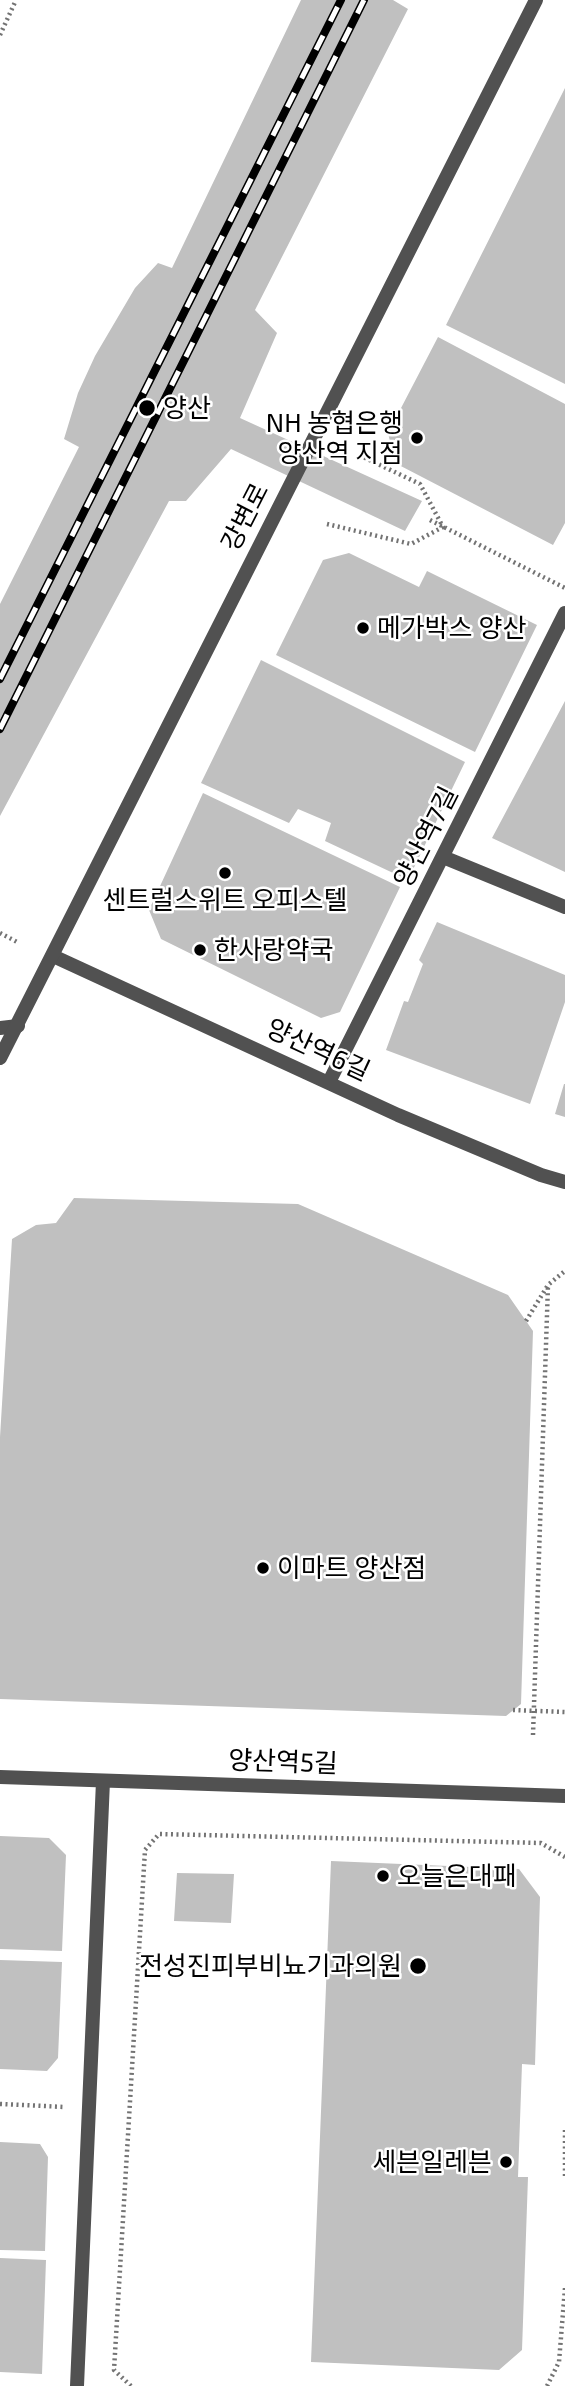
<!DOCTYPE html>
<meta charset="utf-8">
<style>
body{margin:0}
canvas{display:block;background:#fff}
</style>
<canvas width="565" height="2386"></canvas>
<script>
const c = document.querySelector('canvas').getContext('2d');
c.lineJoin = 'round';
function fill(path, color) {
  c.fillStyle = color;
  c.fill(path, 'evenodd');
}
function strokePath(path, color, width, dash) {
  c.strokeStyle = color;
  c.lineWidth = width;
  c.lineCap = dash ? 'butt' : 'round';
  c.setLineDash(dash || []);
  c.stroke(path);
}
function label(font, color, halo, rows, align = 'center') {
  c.font = font + ' "Exo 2","Noto Sans KR",sans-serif';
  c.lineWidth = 5;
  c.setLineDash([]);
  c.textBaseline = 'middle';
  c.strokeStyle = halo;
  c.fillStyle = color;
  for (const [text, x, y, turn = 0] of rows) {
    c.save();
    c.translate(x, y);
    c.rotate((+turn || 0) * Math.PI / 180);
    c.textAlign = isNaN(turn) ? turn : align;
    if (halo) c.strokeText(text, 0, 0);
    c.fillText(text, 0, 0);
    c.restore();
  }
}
const building = new Path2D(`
 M301 0H393L408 9 255 310 277 333 240 418 422 501 405 531 231 449 186 501H169L0 816V604L79 447 64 439 78 393 95 356 135 288 158 263 172 268Z
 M565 88V384L446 325Z
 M438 337 565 404V523L553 545 395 463 388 433Z
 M349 553 419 587 427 571 537 625 475 752 276 655 323 560Z
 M261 660 465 762 408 880 325 841 331 823 298 809 289 823 201 783Z
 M565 701V872L492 838Z
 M203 793 400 887 340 1012 321 1018 161 939 149 910Z
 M437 922 565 975V1002L530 1104 386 1050 404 1001 408 1002 423 964 419 960Z
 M564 1084H565V1117L555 1114Z
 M74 1198 298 1204 508 1295 533 1331 521 1704 506 1716 0 1699V1437L12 1239 36 1225 56 1223Z
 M0 1836 49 1838 66 1855 62 1951 0 1949Z
 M331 1861 519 1869 540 1897 535 2065 522 2064 518 2177H528L522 2350 499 2370 311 2362Z
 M177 1873 234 1874 231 1923 174 1921Z
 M0 1960 62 1962 58 2058 47 2071 0 2069Z
 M0 2142 40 2144 48 2157 45 2251 0 2250Z
 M0 2258 46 2260 42 2374 0 2372Z`);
const path = new Path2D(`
 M0 35 16 0
 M430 520 565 588
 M327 524 411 544 443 527 420 484 361 456
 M0 933 19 943
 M526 1321 548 1285 565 1271
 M513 1710 565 1712
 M533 1735 548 1285
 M0 2104 65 2107
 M565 2130V2178
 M131 2386 114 2370 145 1850 159 1834 541 1843 565 1857
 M547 2386 559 2362 565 2288`);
const service = new Path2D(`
 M0 1028 18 1026`);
const minor = new Path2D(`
 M443 857 565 907
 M53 956 398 1115 541 1175 565 1182
 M329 1082 565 613
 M0 1777 565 1796
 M77 2386 103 1781`);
const tertiary = new Path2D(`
 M0 1058 536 0`);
const rail = new Path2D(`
 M0 679 341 0
 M0 729 364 0`);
const markers = [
 [147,408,9,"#000"],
 [417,438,7,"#000"],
 [363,628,7,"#000"],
 [225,873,7,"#000"],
 [200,950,7,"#000"],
 [263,1568,7,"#000"],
 [383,1876,7,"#000"],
 [418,1966,9,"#000"],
 [506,2162,7,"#000"]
];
const poiNames = [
 ["양산",163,408],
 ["NH 농협은행",403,423,"right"],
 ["양산역 지점",403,453,"right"],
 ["메가박스 양산",377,628],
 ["센트럴스위트 오피스텔",225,900,"center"],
 ["한사랑약국",214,950],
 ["이마트 양산점",277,1568],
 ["오늘은대패",397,1876],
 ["전성진피부비뇨기과의원",402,1966,"right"],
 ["세븐일레븐",492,2162,"right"]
];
const streetNames = [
 ["강변로",245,517,-63],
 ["양산역7길",426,837,-63],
 ["양산역6길",318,1050,25],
 ["양산역5길",283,1762,2]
];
fill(building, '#c0c0c0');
strokePath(path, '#737373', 4.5, [2, 3.5]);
strokePath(service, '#515151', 14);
strokePath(minor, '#515151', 14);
strokePath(tertiary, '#515151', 14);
strokePath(rail, '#000', 8);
strokePath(rail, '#fff', 5, [16]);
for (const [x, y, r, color] of markers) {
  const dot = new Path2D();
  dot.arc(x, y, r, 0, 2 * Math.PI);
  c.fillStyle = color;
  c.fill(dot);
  strokePath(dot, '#fff', 2.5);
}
label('26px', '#000', '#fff', poiNames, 'left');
label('26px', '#000', '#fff', streetNames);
</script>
